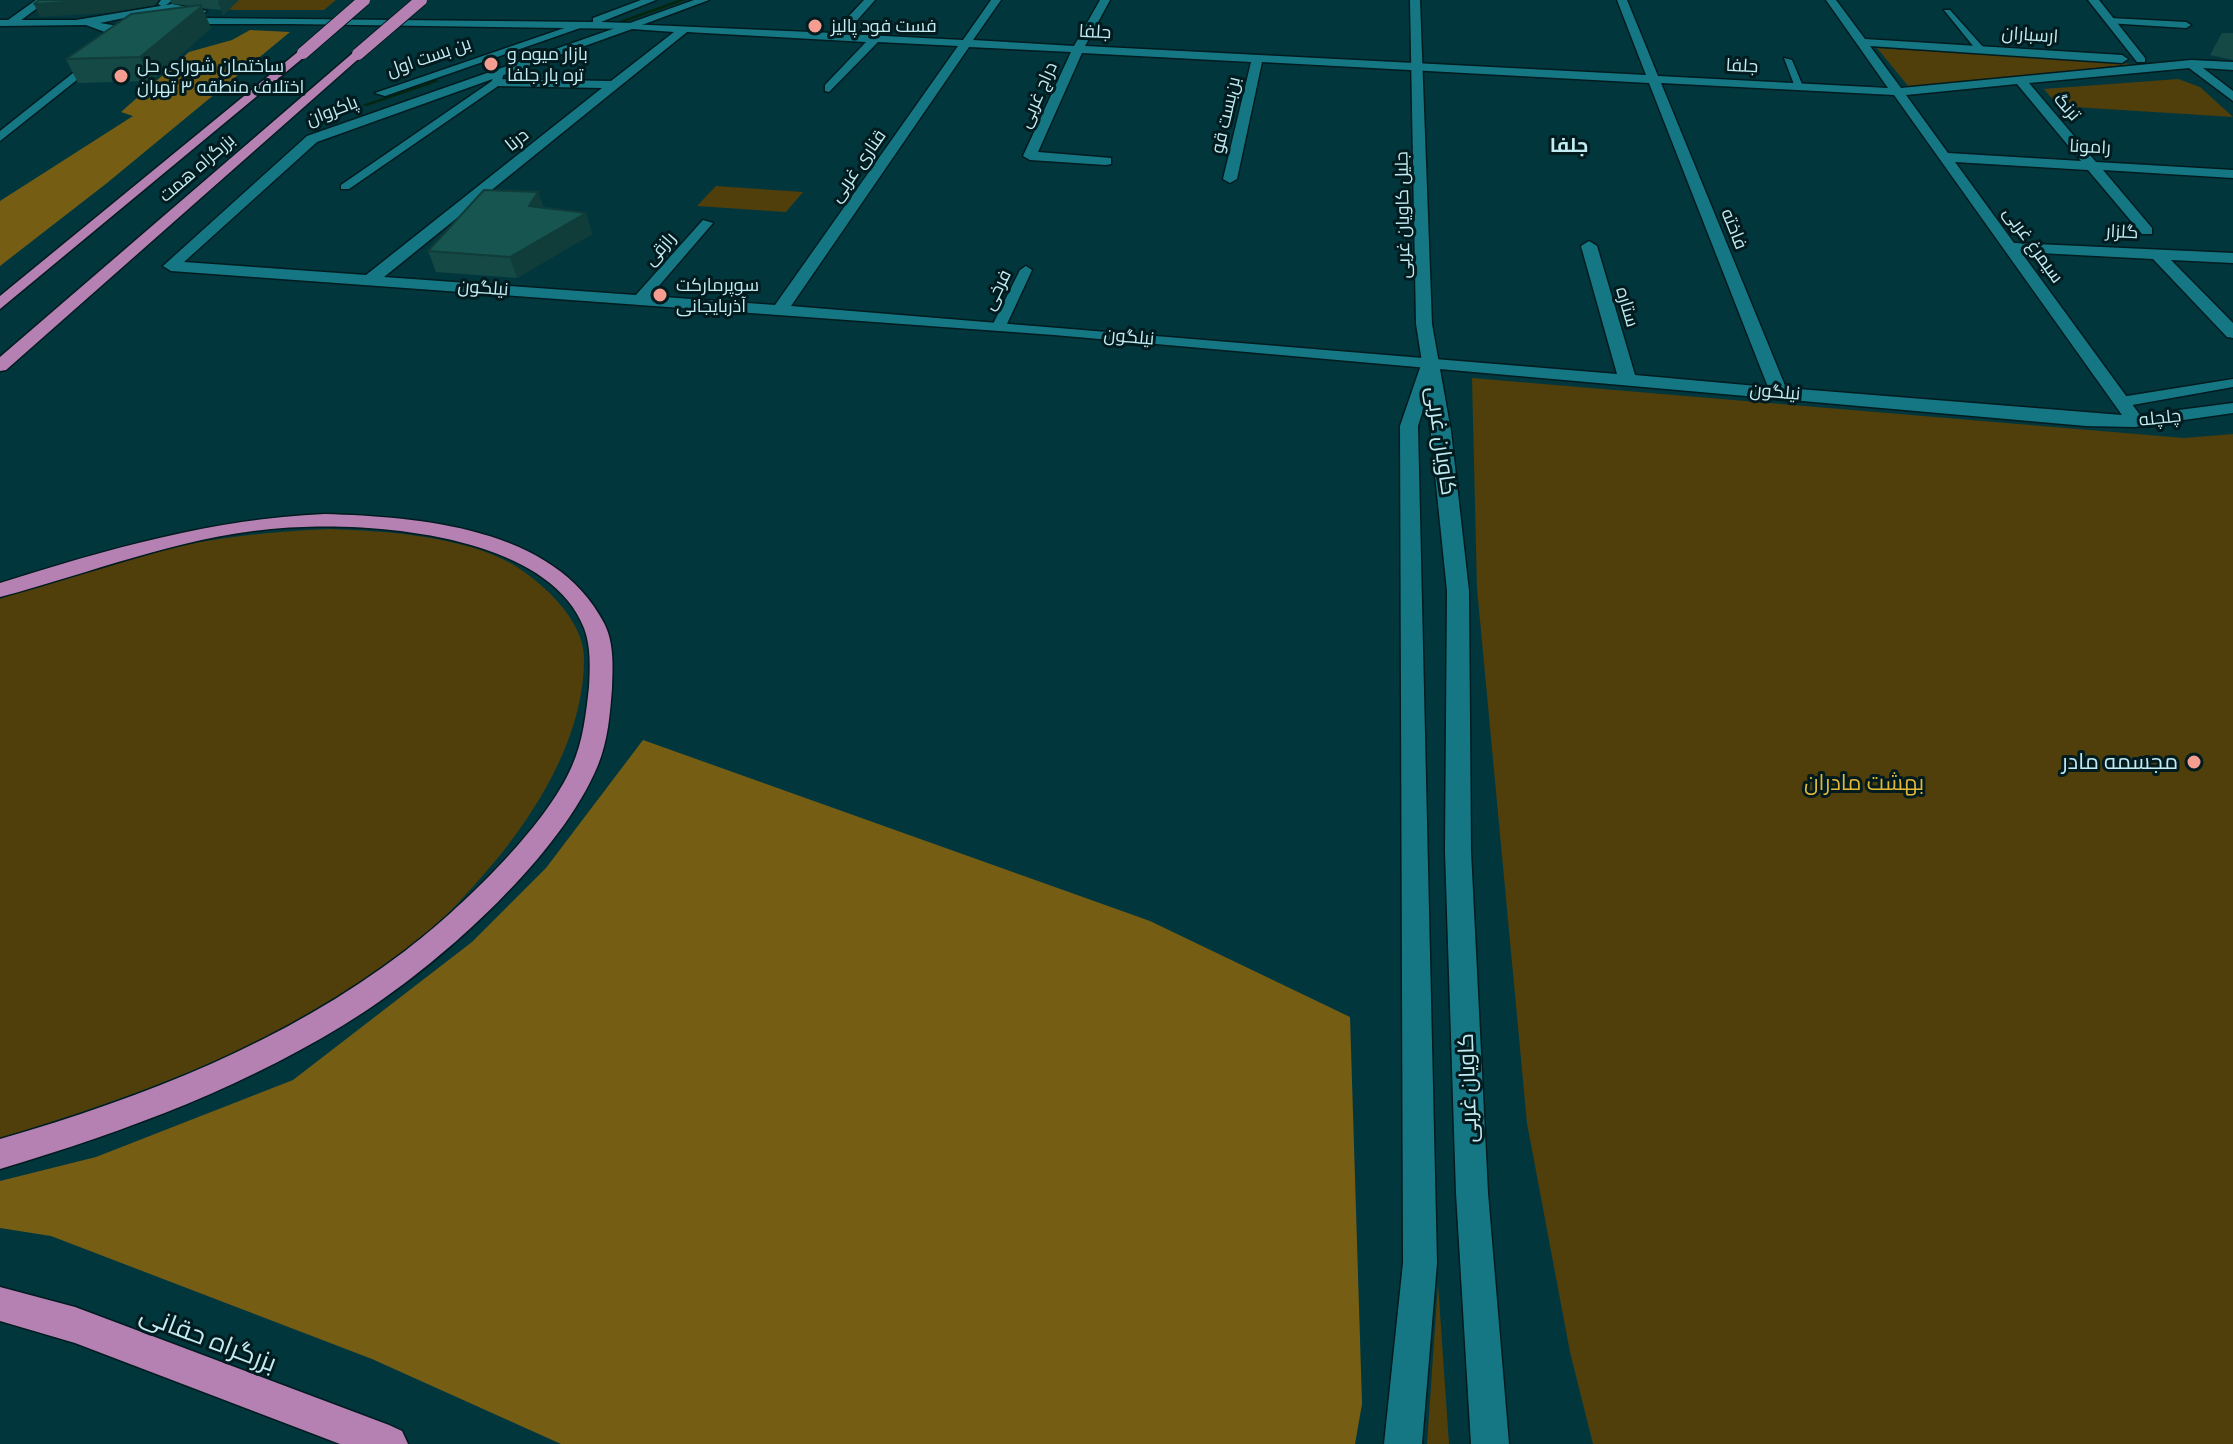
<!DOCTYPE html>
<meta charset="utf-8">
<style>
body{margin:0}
canvas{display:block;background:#02363d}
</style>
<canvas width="2233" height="1444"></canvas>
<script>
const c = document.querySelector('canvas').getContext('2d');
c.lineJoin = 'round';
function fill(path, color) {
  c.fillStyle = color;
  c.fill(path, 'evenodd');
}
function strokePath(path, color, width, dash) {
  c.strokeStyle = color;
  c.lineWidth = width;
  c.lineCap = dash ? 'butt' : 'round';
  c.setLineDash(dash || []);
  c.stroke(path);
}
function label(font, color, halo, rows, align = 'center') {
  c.font = font + ' "Public Sans",Cairo,sans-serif';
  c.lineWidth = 6;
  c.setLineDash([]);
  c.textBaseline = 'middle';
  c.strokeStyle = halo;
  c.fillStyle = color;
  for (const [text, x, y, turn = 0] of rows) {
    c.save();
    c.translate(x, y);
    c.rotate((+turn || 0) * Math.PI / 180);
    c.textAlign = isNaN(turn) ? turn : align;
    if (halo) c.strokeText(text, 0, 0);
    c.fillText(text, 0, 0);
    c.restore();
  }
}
const green = new Path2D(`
 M196 0H336L324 10H232Z
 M1877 48 2134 64 1909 87Z
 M2178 79 2200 87 2233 117 2058 106 2044 89Z
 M716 186 803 192 786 212 697 206Z
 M1472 378 2184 438 2233 434V1444H1593L1570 1352 1527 1123 1477 588Z
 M330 529C385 531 463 536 512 564 542 582 583 619 584 657 585 729 544 800 501 854 470 892 422 944 381 972 265 1049 132 1098 0 1138V599C106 556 216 533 330 529Z
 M1438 1284 1449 1444H1427Z`);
const forest = new Path2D(`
 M250 30 290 32 107 183 0 266V201L133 116 121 112 189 52 232 40Z
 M643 740 1150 921 1350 1017 1362 1404 1355 1444H561L372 1359 51 1236 0 1228V1181L96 1157 293 1080 472 942 546 868Z`);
const stream = new Path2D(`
 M678 0H686L622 23 617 22Z
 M435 80 440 81 367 106 362 105Z`);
const lane = new Path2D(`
 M1944 10H1950L1984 48V52H1978Z
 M2110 18 2186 22 2191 25 2186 28 2107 23Z
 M1784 58 1792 60 1804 89 1795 87Z
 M495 70 504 72 501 84 349 189H341V185L492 81Z
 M703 220 713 223 645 302H635V296Z
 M1026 266 1032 270 1006 326 994 329 992 326 1020 270Z
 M2233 379V387L2121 407 2113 402 2121 397Z`);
const street = new Path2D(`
 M36 0H48L16 24H8V20Z
 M161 0H173L163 7 158 4Z
 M864 0H875L845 34 963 40 991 0H1001L973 40 1074 46 1100 0H1110L1085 46 1646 75 1617 0H1627L1658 76 1888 88 1826 0H1836L1865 39 2122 55 2128 59 2122 63 1870 46 1901 88 2191 60 2233 62V70L2203 68 2233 91V101L2189 68 2029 83 2096 162 2233 170V178L2103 170 2152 228V234H2142L2088 170 1955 162 2014 243 2233 253V263L2171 260 2233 323V338L2227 337 2153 259 2021 252 2140 415 2233 403V413L2135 427 2086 426 1054 335 171 271 163 266 307 136 627 24 833 33ZM632 29 674 32 611 81 493 79 491 82 497 86 602 88 366 275 184 262 317 142ZM687 32 866 42 825 85V91L829 92 878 42 958 46 775 305 384 277ZM969 47 1071 52 1023 156 1030 160 1106 165 1111 164V158L1038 152 1082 53 1251 62 1223 179 1230 183 1237 179 1262 62 1649 83 1768 387 1635 375 1597 246 1589 241 1581 246 1617 374 791 306ZM1661 83 1894 95 2122 415 1786 388ZM2017 84 2081 161 1948 153 1906 95Z
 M2088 0H2099L2145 58V62H2137Z
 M576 24 586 26 385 96 375 93Z
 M97 54 107 56 0 141V131Z`);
const secondary = new Path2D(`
 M641 0H656L601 22 630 23 694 0H709L631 29 290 24H201L178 28 172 25 201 18 593 22V18Z
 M1410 0H1420L1432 324 1451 431 1469 591 1471 851 1488 1193 1509 1444H1471L1456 1193 1445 851 1447 591 1427 397 1418 426 1437 1263 1422 1444H1384L1403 1263 1400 426 1422 362 1416 324Z
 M172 4 207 11 202 14 158 11 100 23 142 30 138 35 110 34 86 25 0 26V20H76Z`);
const highway = new Path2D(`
 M299 51 309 53 0 309V296Z
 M354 52 364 54 6 370 0 371V357Z
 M325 514C419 517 555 527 604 623 614 642 613 667 612 688 610 714 608 740 598 765 561 855 445 959 364 1012 252 1085 127 1131 0 1169V1139C145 1097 284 1043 405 951 459 910 546 827 572 766 583 741 586 714 589 687 590 668 591 646 584 628 547 531 358 520 271 529 176 538 91 573 0 597V583C108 549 212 519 325 514Z
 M0 1287 75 1307 389 1425 402 1431 408 1444H340L75 1343 0 1321Z`);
const highwayBridge = new Path2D(`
 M303 53 364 0
 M358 54 421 0`);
const wall = new Path2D(`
 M170 0H239L223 15 221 10 202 8 211 28 151 81 78 83 66 59 191 6 172 4Z
 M2222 33H2233V60L2210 55Z
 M538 192 543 207 586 213 592 234 517 278 436 272 428 251Z`);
const shadedWall = new Path2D(`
 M101 0H159L155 5 107 13 40 17 34 4Z
 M220 0H239L223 15 218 2Z
 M201 5 211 28 151 81 140 57Z
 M538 192 544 212 529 206Z
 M586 213 592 234 517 278 510 257Z`);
const building = new Path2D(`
 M39 0H101L34 4Z
 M201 5V7L140 57 66 59 131 14Z
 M484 190 538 192 529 206 586 213 510 257 428 251Z`);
const markers = [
 [815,26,8,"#f59d90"],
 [491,64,8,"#f59d90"],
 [121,76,8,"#f59d90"],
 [660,295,8,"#f59d90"],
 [2194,762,8,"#f59d90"]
];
const farPoinames = [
 ["فست فود پالیز",831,26],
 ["بازار میوه و",507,54],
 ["تره بار جلفا",507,75],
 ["ساختمان شورای حل",137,66],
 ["اختلاف منطقه ۳ تهران",137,87],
 ["سوپرمارکت",676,285],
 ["آذربایجانی",676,306]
];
const farStreetnames = [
 ["جلفا",1095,32,3],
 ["ارسباران",2030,35,4],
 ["بن بست اول",429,57,-19],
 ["جلفا",1742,66,3],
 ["دراج غربی",1038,95,-66],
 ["ترنگ",2067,107,49],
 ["پاکروان",332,111,-21],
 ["بن‌بست قو",1226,115,-77],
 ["درنا",517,140,-39],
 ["رامونا",2090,147,3],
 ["قناری غربی",858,166,-55],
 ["بزرگراه همت",197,168,-41],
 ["جلیل کاویان غربی",1403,215,-91],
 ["فاخته",1734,229,68],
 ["گلزار",2122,232,3],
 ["سیمرغ غربی",2033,245,54],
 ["رازقی",660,249,-49],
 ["نیلگون",483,288,4],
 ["فرخی",997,290,-64],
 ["ستاره",1627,307,74],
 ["نیلگون",1129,337,5],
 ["نیلگون",1775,392,5],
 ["چلچله",2160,418,-6]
];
const farNeighbourhoodnames = [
 ["جلفا",1569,146]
];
const streetNames = [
 ["کاویان غربی",1441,441,82],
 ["کاویان غربی",1468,1088,-92]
];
const poiNames = [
 ["مجسمه مادر",2178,762]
];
const parkNames = [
 ["بهشت مادران",1864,783]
];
const nearStreetnames = [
 ["بزرگراه حقانی",208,1339,21]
];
fill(green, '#503f0b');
fill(forest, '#765d14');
fill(stream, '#03260d');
strokePath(lane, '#011b1f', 3);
strokePath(street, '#011b1f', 3);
strokePath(secondary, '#011b1f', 3);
strokePath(highway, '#011b1f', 3);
fill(lane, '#157784');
fill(street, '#157784');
fill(secondary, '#157784');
fill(highway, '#b581b2');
strokePath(highwayBridge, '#011b1f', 14, []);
strokePath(highwayBridge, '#b581b2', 12);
fill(wall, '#144946');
fill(shadedWall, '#103c39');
fill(building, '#175551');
strokePath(building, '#103c39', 2);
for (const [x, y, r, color] of markers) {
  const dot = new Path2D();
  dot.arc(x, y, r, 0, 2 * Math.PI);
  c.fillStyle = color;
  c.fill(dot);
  strokePath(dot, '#011b1f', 3);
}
label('18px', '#c3ebf2', '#011b1f', farPoinames, 'left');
label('18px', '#c3ebf2', '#011b1f', farStreetnames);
label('bold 20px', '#c3ebf2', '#011b1f', farNeighbourhoodnames);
label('22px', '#c3ebf2', '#011b1f', streetNames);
label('22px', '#c3ebf2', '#011b1f', poiNames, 'right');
label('22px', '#e4b837', '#011b1f', parkNames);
label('26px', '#c3ebf2', '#011b1f', nearStreetnames);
</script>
